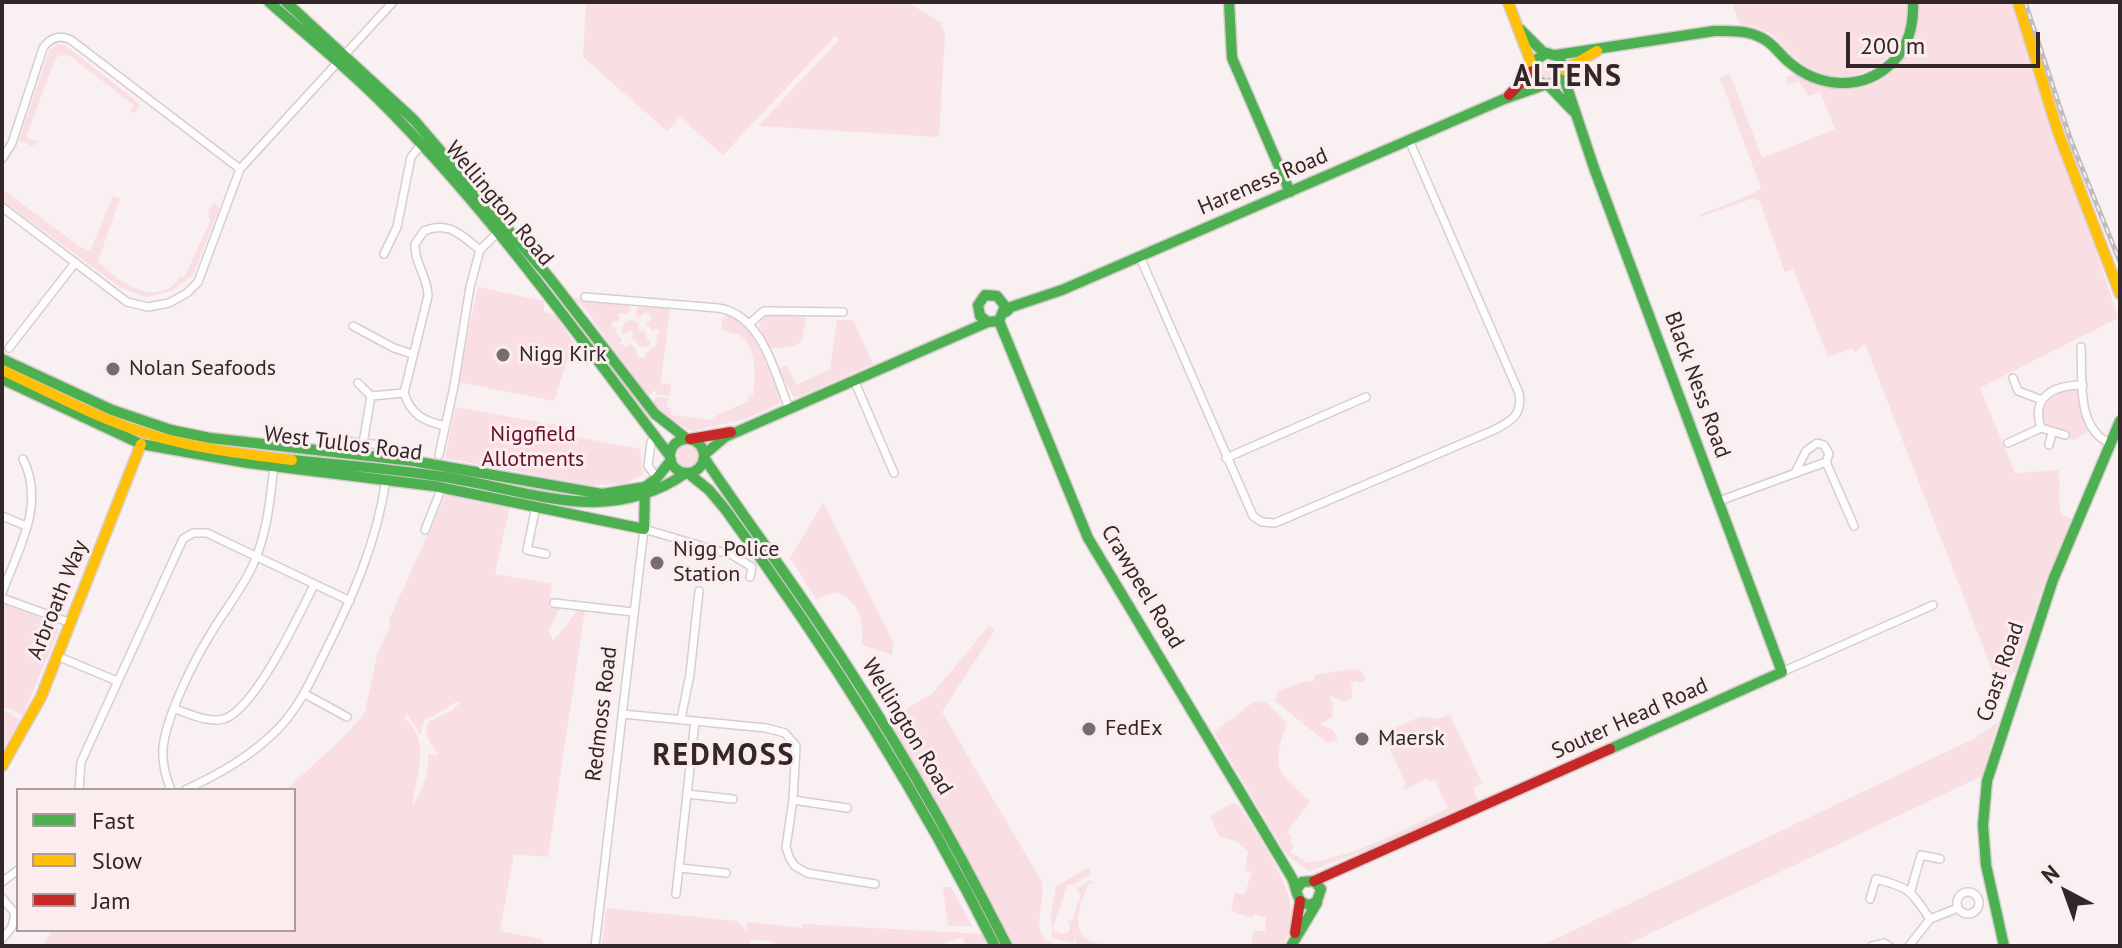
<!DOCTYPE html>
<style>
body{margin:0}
#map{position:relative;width:2122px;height:948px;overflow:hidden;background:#f8f0f1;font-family:"PT Sans",sans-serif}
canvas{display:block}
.frame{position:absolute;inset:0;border:4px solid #332628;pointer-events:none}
.legend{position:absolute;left:16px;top:788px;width:280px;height:144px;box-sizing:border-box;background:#fbecee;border:2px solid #ab9d9f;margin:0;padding:10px 14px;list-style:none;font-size:24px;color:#332628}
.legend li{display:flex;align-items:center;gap:16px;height:40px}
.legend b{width:40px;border:2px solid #ab9d9f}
.north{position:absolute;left:2026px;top:852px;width:80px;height:80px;-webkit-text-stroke:6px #fbecee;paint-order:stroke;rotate:319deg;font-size:22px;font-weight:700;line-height:32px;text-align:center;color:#332628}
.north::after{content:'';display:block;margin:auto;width:28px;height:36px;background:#332628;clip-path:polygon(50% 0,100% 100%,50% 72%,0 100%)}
.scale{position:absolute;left:1846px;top:32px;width:194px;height:36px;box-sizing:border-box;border:4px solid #332628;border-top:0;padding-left:10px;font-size:24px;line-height:28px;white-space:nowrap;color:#332628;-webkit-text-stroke:6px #fbecee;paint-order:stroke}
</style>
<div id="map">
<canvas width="2122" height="948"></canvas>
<div class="frame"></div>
<ul class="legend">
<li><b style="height:10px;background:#4caf50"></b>Fast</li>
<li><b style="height:10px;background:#ffc107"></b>Slow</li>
<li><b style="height:10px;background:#c62828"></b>Jam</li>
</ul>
<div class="north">N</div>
<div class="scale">200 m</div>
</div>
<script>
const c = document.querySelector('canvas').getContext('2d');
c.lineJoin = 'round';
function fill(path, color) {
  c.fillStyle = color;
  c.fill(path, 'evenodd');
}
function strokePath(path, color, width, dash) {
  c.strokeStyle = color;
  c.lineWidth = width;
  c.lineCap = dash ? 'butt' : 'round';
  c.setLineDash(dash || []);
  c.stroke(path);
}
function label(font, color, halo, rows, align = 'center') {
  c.font = font + ' "PT Sans",sans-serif';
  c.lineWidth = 6;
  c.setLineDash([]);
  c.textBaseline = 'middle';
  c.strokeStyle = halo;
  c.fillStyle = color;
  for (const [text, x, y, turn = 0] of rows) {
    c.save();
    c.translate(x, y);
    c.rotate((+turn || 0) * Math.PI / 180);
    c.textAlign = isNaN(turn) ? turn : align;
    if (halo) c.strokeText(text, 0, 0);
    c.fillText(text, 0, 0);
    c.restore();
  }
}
const green = new Path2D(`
 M586 2H907L941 23 945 35 939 137 758 126 839 40 835 36 723 155 680 117 667 131 583 57Z
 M1732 2H1906C1908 23 1902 43 1886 58 1860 83 1822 81 1796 58 1786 50 1780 39 1769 33 1759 27 1750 25 1739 24Z
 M1919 2H2015L2092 229 2094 243 2118 318 1980 388 2015 473 2058 470C2062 486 2056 498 2062 514L2072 519 2043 587 2015 672 1997 688 1995 677 1865 344 1855 352 1852 348 1828 357 1793 269 1785 272 1759 200 1751 199 1700 217 1699 215 1752 194 1761 188 1720 78 1730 74 1762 158 1835 129 1820 92 1808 96 1799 81 1787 85V77L1796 74C1854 111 1925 72 1919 2Z
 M57 44 65 45 141 105 135 113 130 112 134 105 70 56 60 55 55 59 26 137 39 142 32 146 19 140 49 51Z
 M1538 69a10 10 0 1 1 20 0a10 10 0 1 1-20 0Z
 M2 189 79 246 90 251 113 196 120 198 98 261C117 282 158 310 180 277L184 278 210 222 208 210 216 203 219 209 193 275 171 291 146 297 121 288 2 200Z
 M478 287 544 301V312L556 315 588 365 568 358 554 401 458 382Z
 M573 297 591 302 627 305 630 308 629 314 620 313 618 315 620 319 618 322 613 321 611 326 615 328 617 335 622 339 620 344 628 347 630 343 637 351V357L645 358 646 353 656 345 657 336 660 332 656 328 653 331 646 324 652 318 646 312 639 318 636 315 637 307 670 308 661 383 671 385 670 396 656 394 657 389 648 396 585 309Z
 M729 314C758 328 768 370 780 398L779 404 745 419 691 431 665 416 654 404 655 397 669 398 666 407 671 408V415L714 420 718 414 748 402 749 395H753C756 379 757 344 739 335 735 333 726 332 721 329L723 317Z
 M765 314 807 317 801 342 790 347 769 348 759 325Z
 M631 320 639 323 637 328 640 332 644 330 648 341 652 339 648 347 640 346 631 338 634 334 629 331 626 334 621 332 625 322Z
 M837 320H853L873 364 798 397 793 396 779 369 787 365 796 385 830 369Z
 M2083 385 2091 429 2074 440C2038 433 2034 425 2048 393Z
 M455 407 567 427V435L640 449 643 475 623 484 591 485 445 458Z
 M677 456a11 11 0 1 1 22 0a11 11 0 1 1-22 0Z
 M447 492 510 505 495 574 552 584 549 606 560 608 549 629 553 641 578 610H585L548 857 514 854 500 931 541 939 545 946H42L52 930H294V790H286L347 734 365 712 378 651 390 627 389 620ZM456 702H461L451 711 428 722C425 735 429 744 438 753L435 756 428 753C430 771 422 791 412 807 415 779 432 741 405 719L407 713 420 735 425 718 434 716Z
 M823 503 893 641 892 655 862 645C864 621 860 602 836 592L816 599 790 558Z
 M2 603 57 625 59 630 23 715 2 706Z
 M989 626 995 630 942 712 1042 882C1047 903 1025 937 1059 946H1007L890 726V719L933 693Z
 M1353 669 1361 671 1366 678 1363 683 1356 681 1351 684 1352 697 1344 702 1329 696 1333 703 1332 717 1319 725 1333 730 1338 740 1327 743 1275 701 1277 692 1302 682 1314 681 1315 675Z
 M1255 701 1267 703 1287 723C1271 769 1276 771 1310 801L1287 833 1291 836 1290 839 1293 848 1290 852 1308 863C1357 855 1403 830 1448 808L1435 780 1430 782 1427 779 1403 790 1405 783 1388 744 1393 728 1422 716 1437 719 1450 715 1482 783 1473 788 1478 801 1369 849 1309 871 1289 857 1281 846 1214 732Z
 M2 709 20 720 2 751Z
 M1998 722 1982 776 1624 946H1541L1975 738Z
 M1232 803 1238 804C1257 835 1300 892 1291 929 1289 934 1285 941 1283 946H1252L1253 931H1265L1266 917 1254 914 1252 918 1231 911 1235 893 1244 895 1252 873 1245 870 1248 851 1236 841 1219 836 1210 816Z
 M1090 867 1091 874 1073 885 1068 884 1052 930 1063 934 1069 932 1070 927 1067 920 1072 921 1081 894 1077 892 1078 888 1090 880 1094 883 1088 884C1083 900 1072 918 1082 933L1081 935 1089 941 1109 946H1083L1075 943 1076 935 1073 943 1052 938 1051 912 1056 886Z
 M943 887H951L972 926H948Z
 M606 908 737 921 746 931 748 922 802 928 803 924 982 934 988 946H966L962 937 938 946H774V942L751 939 749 946H602Z`);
const street = new Path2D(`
 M2 159 12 143 43 48C50 38 60 34 71 40L240 169
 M2 207 127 302 148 307 169 303 187 293 198 282 240 169 393 2
 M384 254 397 227 411 157 422 144
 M1140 257 1253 516 1262 522 1275 523 1494 430C1511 421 1523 415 1519 393L1409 140
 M585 297 718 308C762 314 775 373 789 409
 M750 323 764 311 843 312
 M353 326 394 348 412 354
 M2081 347C2083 379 2075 428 2111 444
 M9 348 75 263
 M2013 378 2018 391 2042 400
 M854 380 894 473
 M358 383 371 396
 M445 426C424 421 411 415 404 393L428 296C428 277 414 263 415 244L424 231C449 220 462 236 480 250
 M2065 435 2041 428C2030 395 2056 385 2083 385
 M339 440 381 445
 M651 442 648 466 657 478
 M363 443 371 396 404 393
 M2008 443 2041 428
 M2049 445 2052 433
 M439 455 454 386 470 287 480 250 497 233
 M1226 458 1366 397
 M1795 473 1806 451 1817 443 1824 445 1829 454 1826 462 1854 526
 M1719 501 1826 462
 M536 506 527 550 546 554
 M2 516 26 526
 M425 530 442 487
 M2 593C18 549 46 505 23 459
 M2 598 71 623
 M554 603 633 612
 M57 656 117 681
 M1782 672 1933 605
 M305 694 347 717
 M175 709C190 714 208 723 224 719 255 709 299 615 314 585
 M622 714 766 728 785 733 796 746 793 800 786 847 790 859 795 866 807 873 875 884
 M681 719 690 674 699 591
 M79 790 81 762 183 539 193 533H207L350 601
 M171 790C165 776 162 763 163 748 166 717 193 662 210 635 223 612 241 591 252 567 267 535 270 501 274 466
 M185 790C219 774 250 757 277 730 299 708 311 680 325 652 353 596 377 542 386 479
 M687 794 733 799
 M793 800 847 808
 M680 868 726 873
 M2 882 18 870
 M1911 890 1921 855 1940 859
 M1957 903a11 11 0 1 1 22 0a11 11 0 1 1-22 0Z
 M676 894 695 721
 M2 898 15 913 12 927 2 939
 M1870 899 1876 879C1911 888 1910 890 1930 919
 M595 946 644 529 732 555 752 567 750 577
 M1872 946 1884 943 1889 946
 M1909 946 1930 919 1958 908`);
const fast = new Path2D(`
 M269 2C305 34 344 65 378 99 487 207 577 334 670 456
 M286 2 414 120 549 277 655 414 687 439
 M1229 2 1232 58 1290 192
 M1520 29 1544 53
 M1556 55 1714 31C1730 31 1747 30 1762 38 1774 44 1780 55 1790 63 1817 86 1857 91 1886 68 1907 52 1914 27 1913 2
 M1563 75 1594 168 1782 672 1610 749
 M1548 85 1560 79 1564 70 1559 57 1547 53 1534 61 1533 75 1541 83 1548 85 1573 111
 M1006 312 1011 307 1062 290 1504 99 1544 85
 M999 321 1088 538 1292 878C1298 890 1295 904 1311 905L1317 901 1321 889 1314 881 1302 882 1297 889
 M2 359 112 410 171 430 210 438 413 461 602 494 645 487 657 478 671 460
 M2 379 141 444 248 463 434 486 644 529 645 487
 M670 456a17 17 0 1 1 34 0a17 17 0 1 1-34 0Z
 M705 454 725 437 988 322 999 321 1005 306 997 296 985 295 978 305 980 316 988 322
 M705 459C741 513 780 565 816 619 887 724 950 833 1007 946
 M292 460C343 465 394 469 444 477 530 490 607 528 686 473
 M688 473 709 490 725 509C827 648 918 792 995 946
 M1291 946 1317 903
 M2004 946 1986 865 1983 825 1987 781 2053 580 2120 421`);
const slow = new Path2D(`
 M1508 2 1532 65
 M2018 2 2058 132 2120 294
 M1564 70 1597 51
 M2 370C49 392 95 417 145 433 192 448 242 454 292 460
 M2 766 41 697 141 444`);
const jam = new Path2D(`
 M1509 95 1532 71
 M690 439 731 432
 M1314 881 1610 749
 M1295 933 1300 901`);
const rail = new Path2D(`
 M2025 2 2071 141 2120 262`);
const markers = [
 [503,355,8,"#786d6e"],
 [113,369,8,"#786d6e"],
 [657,563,8,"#786d6e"],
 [1089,729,8,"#786d6e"],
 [1362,739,8,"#786d6e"]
];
const streetNames = [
 ["Hareness Road",1263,182,-23],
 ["Wellington Road",499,204,50],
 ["Black Ness Road",1697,385,70],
 ["West Tullos Road",343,444,7],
 ["Crawpeel Road",1142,587,59],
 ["Arbroath Way",58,600,-68],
 ["Coast Road",2001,672,-71],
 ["Redmoss Road",602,714,-83],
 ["Souter Head Road",1630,719,-24],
 ["Wellington Road",907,727,59]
];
const poiNames = [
 ["Nigg Kirk",519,355],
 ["Nolan Seafoods",129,369],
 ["Nigg Police",673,550],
 ["Station",673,575],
 ["FedEx",1105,729],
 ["Maersk",1378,739]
];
const parkNames = [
 ["Niggfield",533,435],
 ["Allotments",533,460]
];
const districtNames = [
 ["ALTENS",1568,77],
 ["REDMOSS",724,756]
];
fill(green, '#f9dee3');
strokePath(street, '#d7cdce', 10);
strokePath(fast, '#d7cdce', 13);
strokePath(slow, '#d7cdce', 13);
strokePath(jam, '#d7cdce', 13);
strokePath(street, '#fefdfd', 7);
strokePath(fast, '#4caf50', 10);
strokePath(slow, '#ffc107', 10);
strokePath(jam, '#c62828', 10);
strokePath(rail, '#bebcbc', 5);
strokePath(rail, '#fbecee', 2, [6]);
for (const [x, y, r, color] of markers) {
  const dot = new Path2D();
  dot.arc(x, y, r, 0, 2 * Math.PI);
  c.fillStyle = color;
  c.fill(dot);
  strokePath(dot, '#fbecee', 3);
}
label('22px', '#332628', '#fbecee', streetNames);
label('22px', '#332628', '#fbecee', poiNames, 'left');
label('22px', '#680e2d', '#fbecee', parkNames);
c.letterSpacing = '2px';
label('bold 30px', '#332628', '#fbecee', districtNames);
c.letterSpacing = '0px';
</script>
